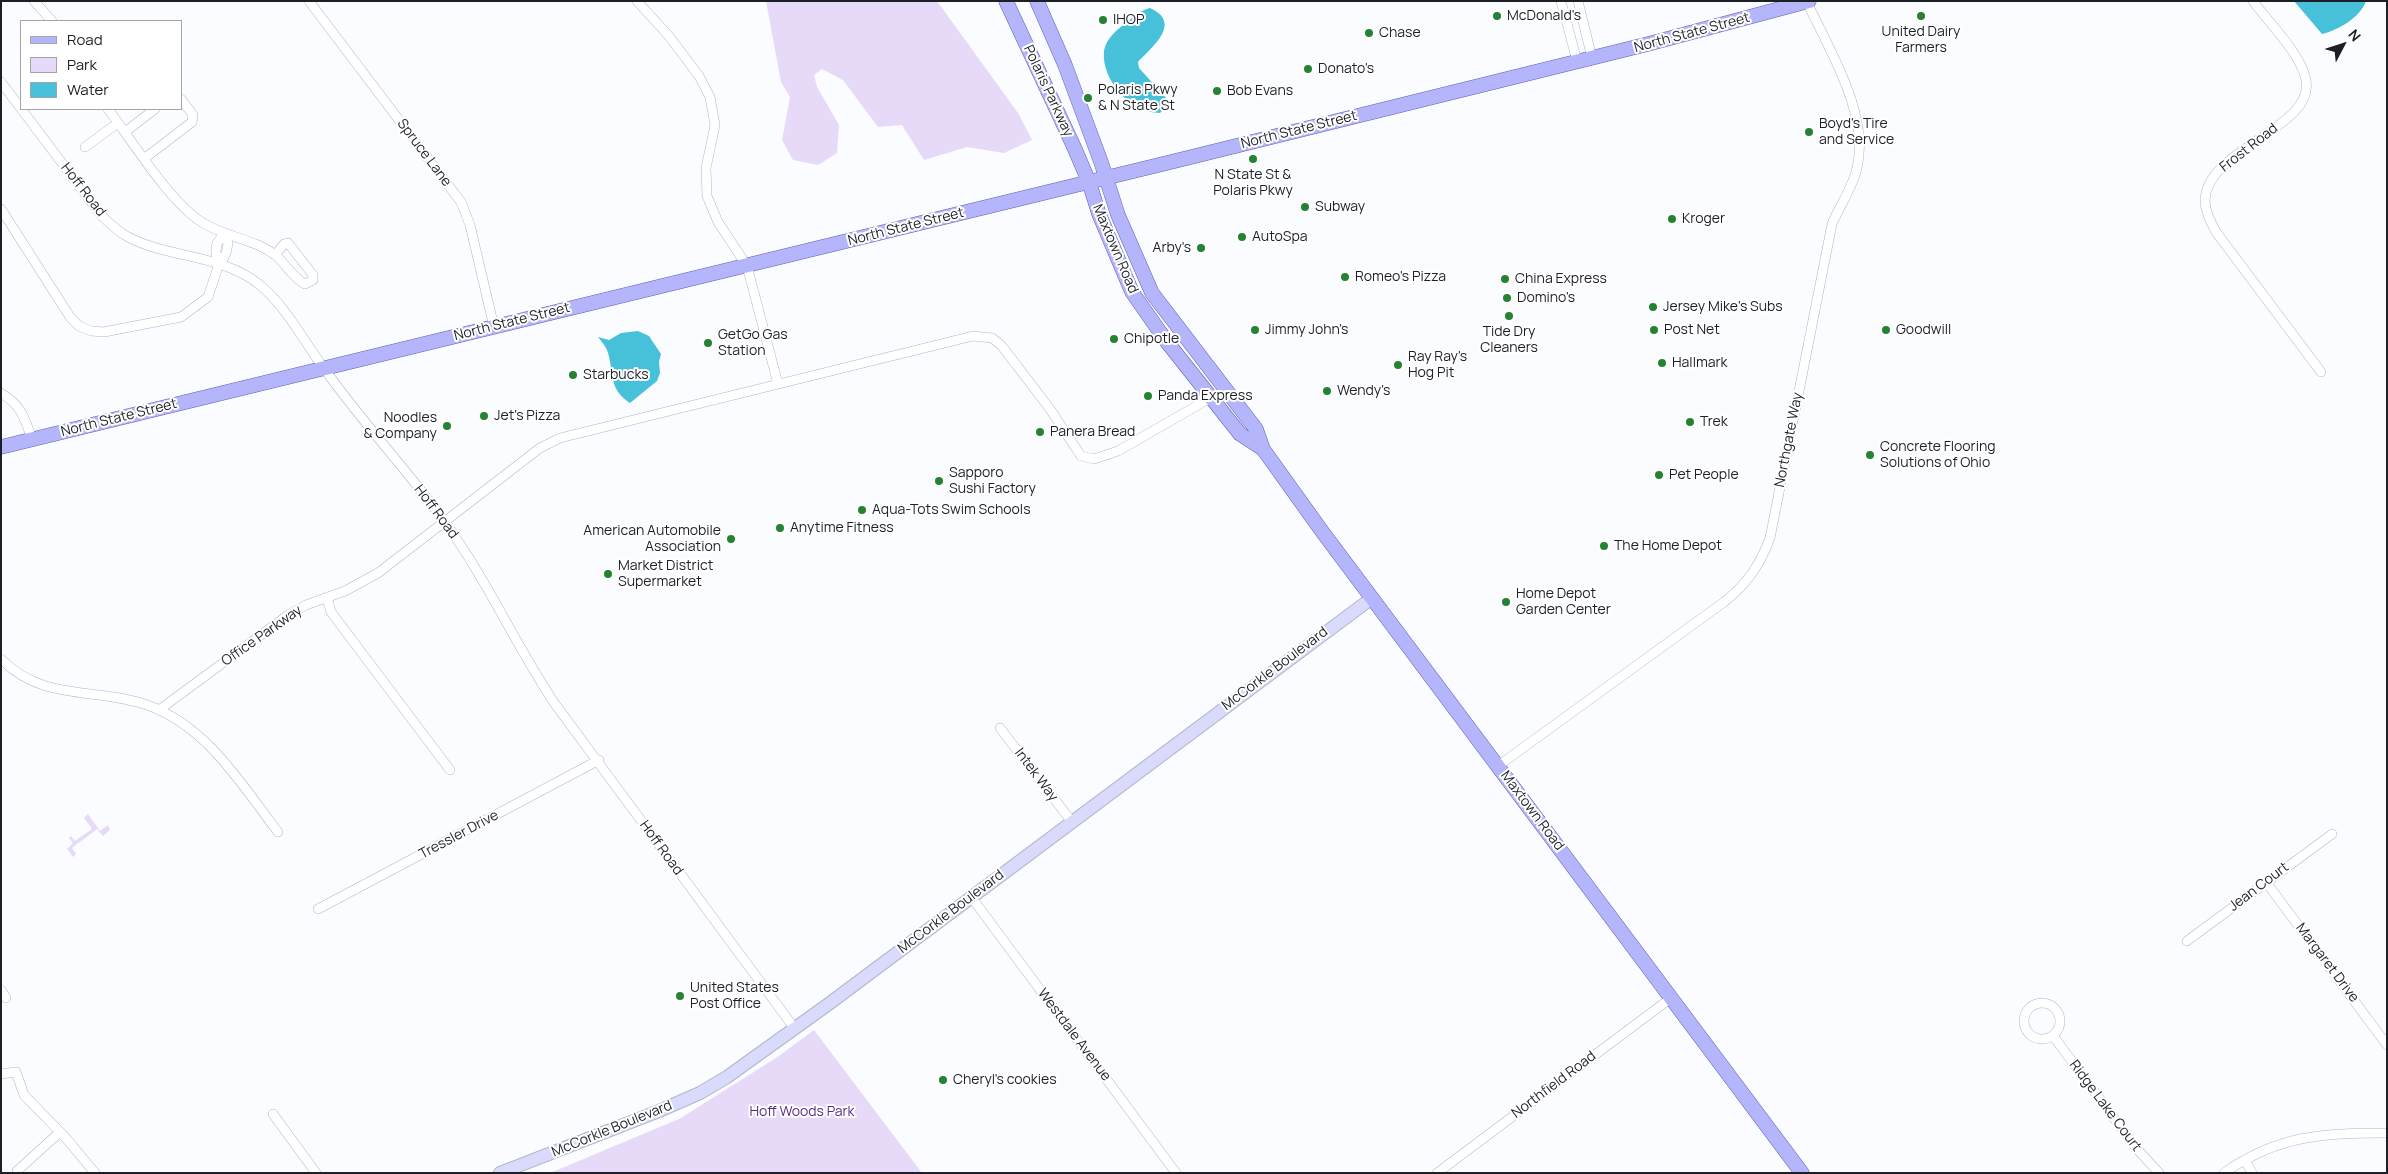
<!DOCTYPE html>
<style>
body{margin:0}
#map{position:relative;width:2388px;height:1174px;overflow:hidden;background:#fafcff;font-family:Manrope,sans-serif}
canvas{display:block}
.frame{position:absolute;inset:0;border:2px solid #1c1f25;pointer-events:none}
.legend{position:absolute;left:20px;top:20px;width:162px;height:90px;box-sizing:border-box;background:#fff;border:1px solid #a4a5a8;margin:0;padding:6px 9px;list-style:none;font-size:15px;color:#1c1f25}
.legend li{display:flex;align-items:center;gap:10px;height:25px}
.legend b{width:25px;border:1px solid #a4a5a8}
.north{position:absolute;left:2318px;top:20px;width:50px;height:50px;-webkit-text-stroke:4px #fff;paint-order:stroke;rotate:50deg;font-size:14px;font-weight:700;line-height:20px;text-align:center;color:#1c1f25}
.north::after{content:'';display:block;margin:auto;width:18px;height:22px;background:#1c1f25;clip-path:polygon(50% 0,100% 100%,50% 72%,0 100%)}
</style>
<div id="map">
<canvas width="2388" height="1174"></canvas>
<div class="frame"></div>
<ul class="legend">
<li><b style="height:6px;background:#b5b5fb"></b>Road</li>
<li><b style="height:14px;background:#e6daf8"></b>Park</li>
<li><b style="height:14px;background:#46c1d9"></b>Water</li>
</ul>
<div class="north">N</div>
</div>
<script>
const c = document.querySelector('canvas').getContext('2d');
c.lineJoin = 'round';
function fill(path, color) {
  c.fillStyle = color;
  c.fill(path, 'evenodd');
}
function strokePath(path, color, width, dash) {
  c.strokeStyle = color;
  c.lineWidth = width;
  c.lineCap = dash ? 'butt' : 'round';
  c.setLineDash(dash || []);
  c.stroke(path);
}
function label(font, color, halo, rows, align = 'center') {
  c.font = font + ' Manrope,sans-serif';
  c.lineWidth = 4;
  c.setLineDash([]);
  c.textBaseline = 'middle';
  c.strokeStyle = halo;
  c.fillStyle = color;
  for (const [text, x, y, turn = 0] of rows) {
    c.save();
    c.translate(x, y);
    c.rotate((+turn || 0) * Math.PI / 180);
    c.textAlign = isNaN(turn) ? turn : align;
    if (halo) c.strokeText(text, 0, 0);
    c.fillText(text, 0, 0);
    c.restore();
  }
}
const green = new Path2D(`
 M766 1H937L1018 113 1032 140 1004 153 967 147 924 160 902 125 878 127 843 80 822 69 814 75 817 87 839 125 837 153 818 165 793 160 782 140 790 97 781 82Z
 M88 814 100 831 108 825 110 830 103 836 97 829 72 848 76 854 73 857 67 849 73 843 69 838 71 836 75 841 92 829 84 818Z
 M814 1030 922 1173H550L679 1119 776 1058Z`);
const water = new Path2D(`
 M2294 1H2366C2360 18 2338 30 2322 34Z
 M1150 8C1183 23 1152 47 1138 62L1139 68 1167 99 1168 104 1160 113C1131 113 1101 80 1104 51 1106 38 1118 29 1127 22 1135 16 1141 10 1150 8Z
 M638 331 649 336 661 354 659 362 660 373 657 381 630 403C607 388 615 372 607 350 605 345 601 341 598 337L609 340 621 333Z`);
const street = new Path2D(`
 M34 1 52 21
 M309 1 461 202 470 225 494 327
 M637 1 668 35 699 76 710 97 715 125 706 168 707 196 718 222 747 266 778 384
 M1561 1 1577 61
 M1578 1 1592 58
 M2253 1C2269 23 2298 51 2305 76 2321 127 2207 147 2205 200 2205 212 2211 222 2216 232L2321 372
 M1 82 101 215C109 223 117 231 128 237 170 259 224 254 261 286 287 308 303 340 323 367 366 428 419 482 460 544 494 595 520 652 555 704L795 1029
 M108 109C133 142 167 198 200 221 223 237 253 238 275 255 286 264 293 278 305 284L313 280V275L288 243 284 244 275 255
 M125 132 155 109
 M85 147 118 123
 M145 158 192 122 193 115 181 99
 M1 209 70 317 79 326 91 331 104 332 181 317 208 297 219 264
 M226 234C230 246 227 255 219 264 214 252 214 241 226 234Z
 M1 393C22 406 24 417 32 439
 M327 597 331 612 450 770
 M1 659C43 702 96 687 147 705 207 726 241 784 278 832
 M159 710 288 615 306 605 345 591 378 573 540 448 560 438 973 336 992 338 1001 345 1050 409 1081 456 1094 459 1118 451 1212 397
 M1000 728 1072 822
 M1498 766 1724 602C1747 584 1760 565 1770 538L1832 224C1840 205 1853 187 1857 168 1870 114 1829 50 1807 2
 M2266 882 2387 1045
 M972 898 1176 1173
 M318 909 599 760
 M2187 941 2332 834
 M1 990 6 998
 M2024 1021a18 18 0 1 1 36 0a18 18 0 1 1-36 0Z
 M2054 1037 2137 1149 2159 1173
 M1 1074 16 1072 24 1095 65 1137 95 1173
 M273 1114 316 1173
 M2245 1160 2252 1173
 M17 1171 60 1132
 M1437 1173 1671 998
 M2224 1173C2278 1135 2323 1133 2387 1133`);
const secondary = new Path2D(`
 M500 1173 659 1111 700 1093 727 1077 830 1003 1372 598`);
const primary = new Path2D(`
 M1006 1 1074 147 1089 182 1099 214 1132 292 1167 342 1240 434 1263 449
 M1037 1 1065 65 1101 162 1118 215 1152 293 1256 429 1263 449 1321 530 1802 1173
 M1 447 1175 161 1648 44 1809 1`);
const markers = [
 [1497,16,5,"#258233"],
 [1921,16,5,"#258233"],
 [1103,20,5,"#258233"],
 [1369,33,5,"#258233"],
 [1308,69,5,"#258233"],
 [1217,91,5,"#258233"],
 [1088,98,5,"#258233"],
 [1809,132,5,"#258233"],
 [1253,159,5,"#258233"],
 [1305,207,5,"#258233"],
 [1672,219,5,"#258233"],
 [1242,237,5,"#258233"],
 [1201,248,5,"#258233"],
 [1345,277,5,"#258233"],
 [1505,279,5,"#258233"],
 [1507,298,5,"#258233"],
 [1653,307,5,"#258233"],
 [1509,316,5,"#258233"],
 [1255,330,5,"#258233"],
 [1654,330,5,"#258233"],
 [1886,330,5,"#258233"],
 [1114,339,5,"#258233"],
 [708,343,5,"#258233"],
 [1662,363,5,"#258233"],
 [1398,365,5,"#258233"],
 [573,375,5,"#258233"],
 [1327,391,5,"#258233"],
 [1148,396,5,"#258233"],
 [484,416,5,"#258233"],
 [1690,422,5,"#258233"],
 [447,426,5,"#258233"],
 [1040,432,5,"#258233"],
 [1870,455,5,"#258233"],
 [1659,475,5,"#258233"],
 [939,481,5,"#258233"],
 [862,510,5,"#258233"],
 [780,528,5,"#258233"],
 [731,539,5,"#258233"],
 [1604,546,5,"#258233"],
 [608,574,5,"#258233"],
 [1506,602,5,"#258233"],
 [680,996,5,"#258233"],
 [943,1080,5,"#258233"]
];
const poiNames = [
 ["McDonald's",1507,16],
 ["IHOP",1113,20],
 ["United Dairy",1921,32,"center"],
 ["Farmers",1921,48,"center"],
 ["Chase",1379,33],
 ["Donato's",1318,69],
 ["Polaris Pkwy",1098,90],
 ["& N State St",1098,106],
 ["Bob Evans",1227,91],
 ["Boyd's Tire",1819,124],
 ["and Service",1819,140],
 ["N State St &",1253,175,"center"],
 ["Polaris Pkwy",1253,191,"center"],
 ["Subway",1315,207],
 ["Kroger",1682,219],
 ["AutoSpa",1252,237],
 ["Arby's",1191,248,"right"],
 ["Romeo's Pizza",1355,277],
 ["China Express",1515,279],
 ["Domino's",1517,298],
 ["Jersey Mike's Subs",1663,307],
 ["Jimmy John's",1265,330],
 ["Post Net",1664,330],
 ["Goodwill",1896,330],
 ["Tide Dry",1509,332,"center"],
 ["Cleaners",1509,348,"center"],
 ["GetGo Gas",718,335],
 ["Station",718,351],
 ["Chipotle",1124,339],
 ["Ray Ray's",1408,357],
 ["Hog Pit",1408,373],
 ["Hallmark",1672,363],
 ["Starbucks",583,375],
 ["Wendy's",1337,391],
 ["Panda Express",1158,396],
 ["Jet's Pizza",494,416],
 ["Noodles",437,418,"right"],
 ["& Company",437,434,"right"],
 ["Trek",1700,422],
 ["Panera Bread",1050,432],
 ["Concrete Flooring",1880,447],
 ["Solutions of Ohio",1880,463],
 ["Sapporo",949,473],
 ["Sushi Factory",949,489],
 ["Pet People",1669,475],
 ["Aqua-Tots Swim Schools",872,510],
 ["Anytime Fitness",790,528],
 ["American Automobile",721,531,"right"],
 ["Association",721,547,"right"],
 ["The Home Depot",1614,546],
 ["Market District",618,566],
 ["Supermarket",618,582],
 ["Home Depot",1516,594],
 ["Garden Center",1516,610],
 ["United States",690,988],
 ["Post Office",690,1004],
 ["Cheryl's cookies",953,1080]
];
const streetNames = [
 ["North State Street",1692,33,-15],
 ["Polaris Parkway",1048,91,65],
 ["North State Street",1299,130,-14],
 ["Frost Road",2249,148,-38],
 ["Spruce Lane",424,153,53],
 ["Hoff Road",83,190,52],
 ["North State Street",906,227,-14],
 ["Maxtown Road",1115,249,67],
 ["North State Street",512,322,-14],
 ["North State Street",119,418,-14],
 ["Northgate Way",1789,440,-79],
 ["Hoff Road",436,512,53],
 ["Office Parkway",262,636,-35],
 ["McCorkle Boulevard",1275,669,-37],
 ["Intek Way",1036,775,53],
 ["Maxtown Road",1532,811,53],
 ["Tressler Drive",459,835,-28],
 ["Hoff Road",661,848,54],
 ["Jean Court",2259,887,-37],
 ["McCorkle Boulevard",951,912,-37],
 ["Margaret Drive",2327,963,53],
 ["Westdale Avenue",1074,1035,53],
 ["Northfield Road",1554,1085,-37],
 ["Ridge Lake Court",2105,1106,53],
 ["McCorkle Boulevard",612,1129,-22]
];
const parkNames = [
 ["Hoff Woods Park",802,1112]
];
fill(green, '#e6daf8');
fill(water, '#46c1d9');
strokePath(street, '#aeb8c7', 10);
strokePath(secondary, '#aeb8c7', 14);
strokePath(primary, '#6061ae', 15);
strokePath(street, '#fff', 9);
strokePath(secondary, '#dadafd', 12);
strokePath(primary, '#b5b5fb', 14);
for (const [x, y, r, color] of markers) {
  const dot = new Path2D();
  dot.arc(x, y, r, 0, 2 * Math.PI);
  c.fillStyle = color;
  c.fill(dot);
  strokePath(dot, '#fff', 2);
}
label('14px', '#1c1f25', '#fff', poiNames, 'left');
label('14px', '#1c1f25', '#fff', streetNames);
label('14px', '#592e85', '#fff', parkNames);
</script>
